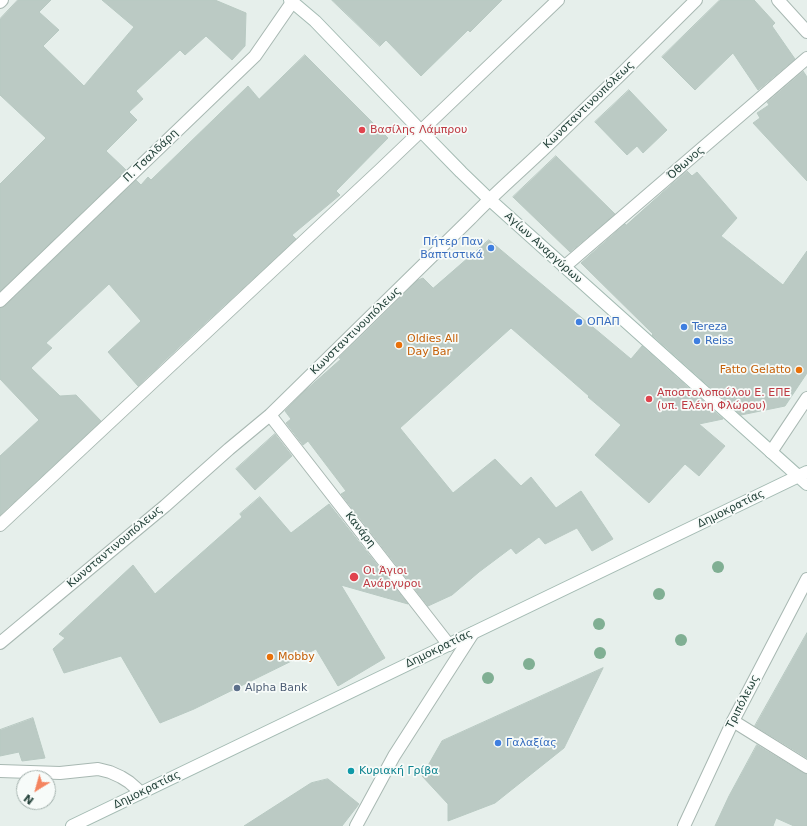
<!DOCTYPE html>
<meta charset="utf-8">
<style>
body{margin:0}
#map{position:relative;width:807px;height:826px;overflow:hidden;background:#e6efeb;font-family:"DejaVu Sans",sans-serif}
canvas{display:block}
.north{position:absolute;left:16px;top:770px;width:40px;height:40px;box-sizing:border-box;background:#f7fbf9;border:1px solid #a3b1ad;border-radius:50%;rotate:217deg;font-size:11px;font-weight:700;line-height:16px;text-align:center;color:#24423a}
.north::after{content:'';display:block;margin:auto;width:14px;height:18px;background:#f4845f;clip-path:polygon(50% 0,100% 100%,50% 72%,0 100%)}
</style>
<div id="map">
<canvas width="807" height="826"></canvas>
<div class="north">N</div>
</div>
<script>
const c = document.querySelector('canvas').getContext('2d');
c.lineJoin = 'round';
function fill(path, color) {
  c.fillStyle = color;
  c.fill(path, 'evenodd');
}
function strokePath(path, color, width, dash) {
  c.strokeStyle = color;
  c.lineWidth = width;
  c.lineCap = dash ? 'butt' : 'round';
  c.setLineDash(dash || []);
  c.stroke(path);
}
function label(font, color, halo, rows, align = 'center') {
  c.font = font + ' "DejaVu Sans",sans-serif';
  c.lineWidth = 3.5;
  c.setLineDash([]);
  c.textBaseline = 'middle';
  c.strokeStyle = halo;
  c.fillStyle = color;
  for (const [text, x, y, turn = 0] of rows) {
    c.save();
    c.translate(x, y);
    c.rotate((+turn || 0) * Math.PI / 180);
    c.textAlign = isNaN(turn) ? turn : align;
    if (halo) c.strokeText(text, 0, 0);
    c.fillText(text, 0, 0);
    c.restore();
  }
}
const building = new Path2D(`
 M18 0H51L39 12 59 30 43 46 84 86 134 27 102 0H215L246 13 245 46 232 60 206 36 185 55 180 50 136 91 143 99 129 112 137 120 106 151 126 170 0 291V184L46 138 0 95V19Z
 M332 0H502L470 32 468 30 421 76 386 40 380 46Z
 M720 0H754L775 23 772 26 795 59 758 90 733 53 695 90 662 57Z
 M305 55 388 138 336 191 340 195 292 235 296 239 176 350 138 386 108 352 141 321 109 284 46 343 52 348 31 368 60 396 76 395 101 421 0 515V456L39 420 0 379V308L5 306 136 180 141 185 148 177 151 180 248 86 259 99Z
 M803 71 807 77V181L753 123 760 118 757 113 769 105 767 102Z
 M629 90 667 130 643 153 637 146 627 155 595 122Z
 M556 156 615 214 570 252 513 197Z
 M687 171 692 176 697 172 737 218 721 236 783 285 807 251V373L785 406 741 415 652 335 653 334 581 263 625 224 626 225Z
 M489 240 631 359 642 346 723 419 699 424 725 446 699 476 685 464 649 503 595 455 621 425 588 397 589 396 511 328 400 428 453 493 495 459 521 486 531 477 556 508 581 491 613 539 592 551 577 528 545 544 539 537 516 554 511 548 479 572 452 595 428 606 341 494 346 491 308 441 303 445 286 423 291 419 285 411 306 390 341 359 339 358 418 280 423 278 433 288Z
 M275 434 292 456 255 490 236 469Z
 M260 497 291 533 329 504 408 604 341 585 385 658 338 686 316 649 194 709 160 723 121 656 64 673 53 649 65 638 59 634 133 565 155 594 242 517 240 514Z
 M807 633V758L755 726Z
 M603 668 564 748 495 803 448 821V804L422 776 442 741Z
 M33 718 45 758 22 761 19 752 0 756V730Z
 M757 745 803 773 807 774V826H794L776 818 773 826H715L729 796Z
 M328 779 359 804 342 826H244L311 783Z`);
const service = new Path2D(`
 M356 826 394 756 473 633`);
const pedestrian = new Path2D(`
 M564 267 807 58
 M807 579 733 721 807 767`);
const minor = new Path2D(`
 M778 0 807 32
 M0 2 2 0
 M0 301 255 56 293 1
 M270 415 449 645
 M771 452 807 398
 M0 525 381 169 558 0
 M0 643 165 506 229 449 270 415 471 218C495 193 522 170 548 145 598 97 647 49 696 0
 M0 771 60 773 98 769 110 772 121 777 129 782 137 789 138 794
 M684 826 733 721`);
const secondary = new Path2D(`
 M290 0 315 21 421 131 461 172 489 199 807 484
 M72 826 807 472`);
const trees = [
 [718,567],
 [659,594],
 [599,624],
 [681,640],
 [600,653],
 [529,664],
 [488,678]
];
const markers = [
 [362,130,4,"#e0444e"],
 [491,248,4,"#3f7fe0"],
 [579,322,4,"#3f7fe0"],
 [684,327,4,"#3f7fe0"],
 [697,341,4,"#3f7fe0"],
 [399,345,4,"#e8710a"],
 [799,370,4,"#e8710a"],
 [649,399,4,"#e0444e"],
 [354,577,5,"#e0444e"],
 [270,657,4,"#e8710a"],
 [237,688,4,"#5c6f8a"],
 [498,743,4,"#3f7fe0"],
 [351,771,4,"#0f9aa8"]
];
const streetNames = [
 ["Κωνσταντινουπόλεως",589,105,-44],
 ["Π. Τσαλδάρη",151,156,-44],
 ["Όθωνος",686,163,-41],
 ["Αγίων Αναργύρων",543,248,42],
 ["Κωνσταντινουπόλεως",356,331,-44],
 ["Δημοκρατίας",731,509,-26],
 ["Κανάρη",360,530,52],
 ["Κωνσταντινουπόλεως",115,547,-40],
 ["Δημοκρατίας",439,649,-26],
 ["Τριπόλεως",743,702,-63],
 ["Δημοκρατίας",147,790,-26]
];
const healthNames = [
 ["Βασίλης Λάμπρου",370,130],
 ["Αποστολοπούλου Ε. ΕΠΕ",657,393],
 ["(υπ. Ελένη Φλώρου)",657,406],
 ["Οι Άγιοι",363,571],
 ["Ανάργυροι",363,584]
];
const shopNames = [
 ["Πήτερ Παν",483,242,"right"],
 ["Βαπτιστικά",483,255,"right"],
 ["ΟΠΑΠ",587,322],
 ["Tereza",692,327],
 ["Reiss",705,341],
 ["Γαλαξίας",506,743]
];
const foodNames = [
 ["Oldies All",407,339],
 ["Day Bar",407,352],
 ["Fatto Gelatto",791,370,"right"],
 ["Mobby",278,657]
];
const serviceNames = [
 ["Alpha Bank",245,688]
];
const cultureNames = [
 ["Κυριακή Γρίβα",359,771]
];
fill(building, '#bbcac4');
strokePath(building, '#b8c9c2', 1);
strokePath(service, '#a8b8b2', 14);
strokePath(pedestrian, '#a8b8b2', 14);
strokePath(minor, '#a8b8b2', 14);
strokePath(secondary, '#a4bbb3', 14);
strokePath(service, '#fff', 12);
strokePath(pedestrian, '#fff', 12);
strokePath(minor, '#fff', 12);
strokePath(secondary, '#fff', 12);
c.fillStyle = '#80af93';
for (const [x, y] of trees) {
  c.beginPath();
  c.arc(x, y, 6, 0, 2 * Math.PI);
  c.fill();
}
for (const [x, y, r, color] of markers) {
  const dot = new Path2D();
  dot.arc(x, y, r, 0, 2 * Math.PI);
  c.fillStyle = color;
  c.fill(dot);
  strokePath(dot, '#f7fbf9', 1.5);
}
label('11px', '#24423a', '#f7fbf9', streetNames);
label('11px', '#be3a42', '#f7fbf9', healthNames, 'left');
label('11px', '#366cbe', '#f7fbf9', shopNames, 'left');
label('11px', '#c56008', '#f7fbf9', foodNames, 'left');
label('11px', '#4e5e75', '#f7fbf9', serviceNames, 'left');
label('11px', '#0d838f', '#f7fbf9', cultureNames, 'left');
</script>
